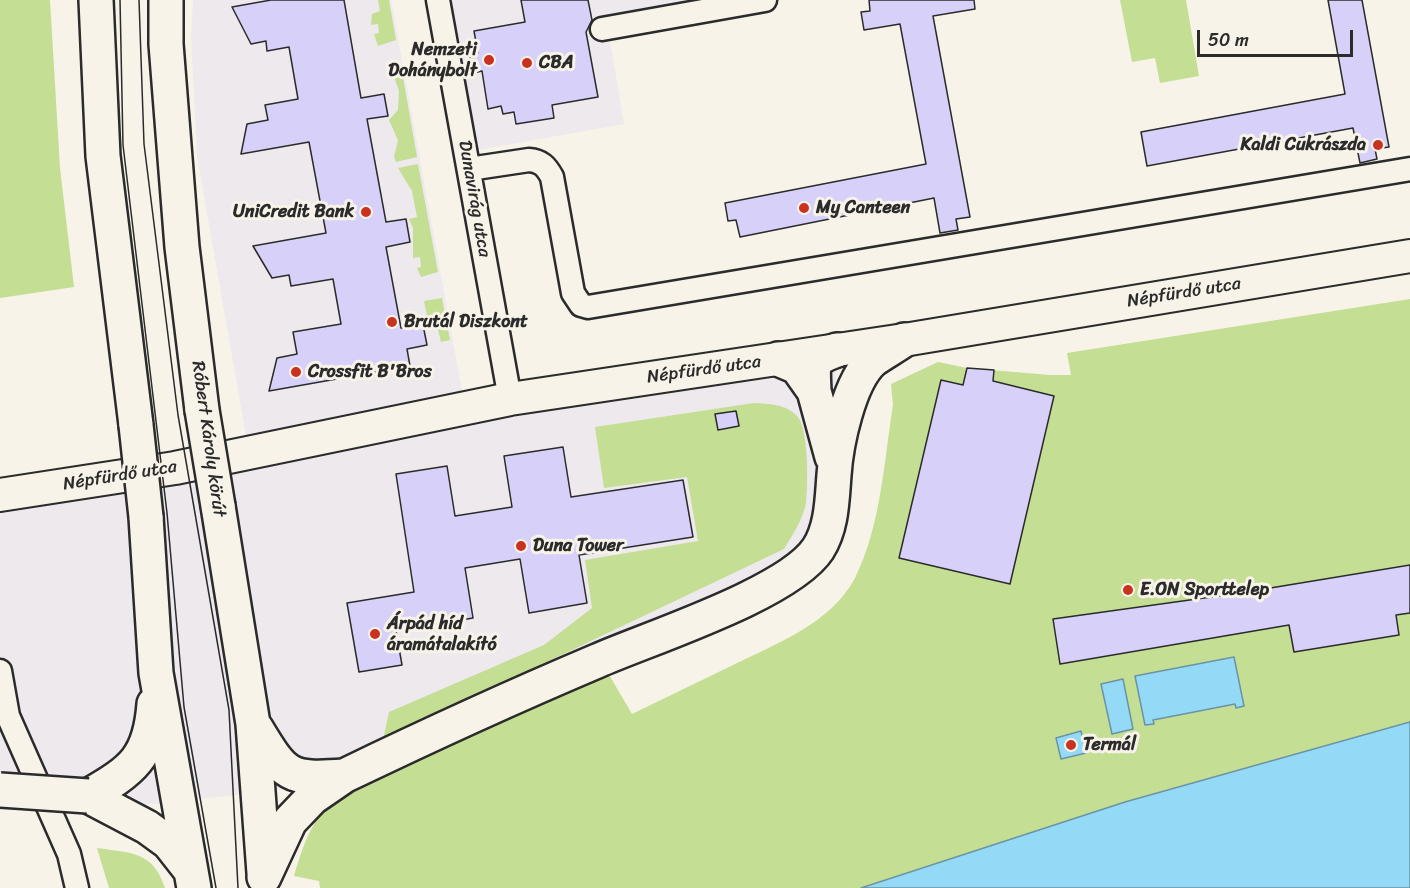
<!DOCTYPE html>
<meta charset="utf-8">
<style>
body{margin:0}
#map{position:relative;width:1410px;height:888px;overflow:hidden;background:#f7f3e8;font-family:Sriracha,sans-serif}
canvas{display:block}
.scale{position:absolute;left:1197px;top:30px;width:156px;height:27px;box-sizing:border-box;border:3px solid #2b2b2b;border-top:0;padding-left:8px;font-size:18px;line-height:21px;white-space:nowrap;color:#2b2b2b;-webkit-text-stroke:4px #f7f3e8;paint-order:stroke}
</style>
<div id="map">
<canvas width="1410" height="888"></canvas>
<div class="scale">50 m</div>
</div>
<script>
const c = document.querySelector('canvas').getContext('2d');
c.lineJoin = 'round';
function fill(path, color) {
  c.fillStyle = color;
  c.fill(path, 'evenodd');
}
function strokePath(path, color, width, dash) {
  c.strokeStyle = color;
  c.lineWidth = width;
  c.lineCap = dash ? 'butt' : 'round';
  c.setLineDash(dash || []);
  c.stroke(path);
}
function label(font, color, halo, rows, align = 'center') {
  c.font = font + ' Sriracha,sans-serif';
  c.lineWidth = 6;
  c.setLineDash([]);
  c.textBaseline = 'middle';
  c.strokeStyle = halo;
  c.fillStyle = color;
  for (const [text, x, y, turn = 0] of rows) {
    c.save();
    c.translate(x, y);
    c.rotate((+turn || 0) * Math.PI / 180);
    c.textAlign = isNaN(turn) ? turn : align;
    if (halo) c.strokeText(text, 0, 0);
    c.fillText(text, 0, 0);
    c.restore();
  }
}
const built = new Path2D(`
 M193 0H391L468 424 833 356 848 468 836 551 777 594 355 782 88 811 0 810V511L251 464 197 156 191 38Z
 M451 0H706L609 35 624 124 478 150Z`);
const green = new Path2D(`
 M0 0H50L60 168 74 287 0 298Z
 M378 0H389L396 40 378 46 374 34 379 33 378 24 371 25 372 14 380 11Z
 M1120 0H1186L1199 76 1160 83 1155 58 1132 62Z
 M401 66 417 157 396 162 394 157 398 140 389 120 398 110 399 91 391 68Z
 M418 164 438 272 421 277 417 268 421 267 420 257 413 258V228L409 219 417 217 412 191 398 168Z
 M442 298 450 340 441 342 436 321H428L424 301Z
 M1410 299V722L1125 802 861 888H320L319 881 294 876C304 843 313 812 344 794L608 673 632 714C665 698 698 682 731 666 775 644 831 624 855 578 881 526 884 461 893 405L891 384 938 362 967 368 1050 375H1071L1067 353Z
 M754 403C769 404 786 404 797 416 809 428 808 486 806 503 803 519 792 536 784 549L383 740 389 712 544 645 592 608 585 560 698 541 687 477 604 488 595 427Z
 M97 848C131 853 153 851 165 888H109Z`);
const water = new Path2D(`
 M1234 657 1244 706 1236 708 1235 704 1153 720 1154 724 1145 725 1135 676Z
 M1123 679 1133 729 1112 734 1101 684Z
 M1410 722V888H861L1125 802Z
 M1081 731 1086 753 1061 759 1056 738Z`);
const building = new Path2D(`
 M271 0H344L361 98 384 94 388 116 367 119 386 222 406 219 410 242 386 247 401 328 423 325 427 345 407 349 410 366 269 391 277 358 297 354 293 332 341 324 333 279 291 286 289 275 272 278 253 246 326 233 309 142 241 154 247 124 268 120 265 105 298 99 289 47 267 51 266 41 251 44 232 7Z
 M521 0H588L592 20 586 32 598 97 552 105 554 118 516 124 514 112 503 114 501 106 488 109 482 71 473 73 469 54 478 53 474 31 525 22Z
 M869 0H974L975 9 933 16 970 217 956 219 958 230 940 233 934 198 740 237 736 220 728 221 725 203 926 164 900 24 864 30 861 12 870 11Z
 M1328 0H1362L1389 147 1375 149 1377 159 1360 163 1353 128 1147 166 1141 132 1345 94Z
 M967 368 994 370 993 381 1054 396 1010 584 899 558 941 380 963 385Z
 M736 411 739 426 718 430 715 414Z
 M563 447 571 497 683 480 693 537 579 555 587 603 529 613 520 559 465 568 473 618 396 631 402 665 359 672 347 603 414 592 396 474 447 466 455 516 512 507 504 456Z
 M1410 565V613L1396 615 1399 635 1294 652 1289 625 1060 664 1053 619 1240 593Z`);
const street = new Path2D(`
 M438 0 510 399
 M602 29 765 0
 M469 169 529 160C541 161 546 166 552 177L573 293 581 305 588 307 1410 169
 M0 671 8 716 69 854 77 888`);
const secondary = new Path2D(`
 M0 495 175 468 510 399 904 340 1410 256`);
const primary = new Path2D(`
 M96 0 103 156 136 425
 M166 0V44L182 247 202 410
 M778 359 797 367 814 391 832 457
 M814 391C813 365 810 359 837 350
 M218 506 253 724 264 873
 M146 517 156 673 194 888
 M256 728C285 776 288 780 344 776
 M88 796C133 770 150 758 154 704
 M88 796 147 827 169 843 191 871
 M264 877 290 821 312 798 344 776C427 736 512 697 597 661 649 638 788 594 818 549 832 527 832 500 834 475 836 444 849 381 873 360 883 353 894 347 904 340`);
const tram = new Path2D(`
 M120 0 123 145 167 513 184 707 216 888
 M139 0 144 144 178 415 229 710 238 888`);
const primaryBridge = new Path2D(`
 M202 410 218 506
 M136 425 146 517
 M0 790 88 796`);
const markers = [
 [489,60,6,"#c8321e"],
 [527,63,6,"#c8321e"],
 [1378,145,6,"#c8321e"],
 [804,208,6,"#c8321e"],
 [366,212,6,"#c8321e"],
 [392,322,6,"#c8321e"],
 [296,372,6,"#c8321e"],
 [521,546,6,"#c8321e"],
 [1128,590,6,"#c8321e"],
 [375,634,6,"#c8321e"],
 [1071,745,6,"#c8321e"]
];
const poiNames = [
 ["Nemzeti",477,50,"right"],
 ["Dohánybolt",477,71,"right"],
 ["CBA",539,63],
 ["Kaldi Cukrászda",1366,145,"right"],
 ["My Canteen",816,208],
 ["UniCredit Bank",354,212,"right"],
 ["Brutál Diszkont",404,322],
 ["Crossfit B'Bros",308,372],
 ["Duna Tower",533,546],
 ["E.ON Sporttelep",1140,590],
 ["Árpád híd",387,624],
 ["áramátalakító",387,645],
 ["Termál",1083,745]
];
const streetNames = [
 ["Dunavirág utca",474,199,80],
 ["Népfürdő utca",1184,293,-9],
 ["Népfürdő utca",704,370,-8],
 ["Róbert Károly körút",208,439,82],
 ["Népfürdő utca",120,476,-9]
];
fill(built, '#ede9ed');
fill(green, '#c4de94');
fill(water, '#94daf6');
strokePath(water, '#6a94a5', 1.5);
fill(building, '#d7d1f9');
strokePath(building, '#2b2b2b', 1.5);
strokePath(street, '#2b2b2b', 27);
strokePath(secondary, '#2b2b2b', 36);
strokePath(primary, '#2b2b2b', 38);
strokePath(street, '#f7f3e8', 22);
strokePath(secondary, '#f7f3e8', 32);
strokePath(primary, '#f7f3e8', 33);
strokePath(tram, '#2b2b2b', 1.5);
strokePath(primaryBridge, '#2b2b2b', 38, []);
strokePath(primaryBridge, '#f7f3e8', 33);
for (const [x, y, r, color] of markers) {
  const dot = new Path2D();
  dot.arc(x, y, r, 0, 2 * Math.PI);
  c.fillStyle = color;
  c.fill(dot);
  strokePath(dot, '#f7f3e8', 2);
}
label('bold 18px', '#2b2b2b', '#f7f3e8', poiNames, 'left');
label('18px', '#2b2b2b', '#f7f3e8', streetNames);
</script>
